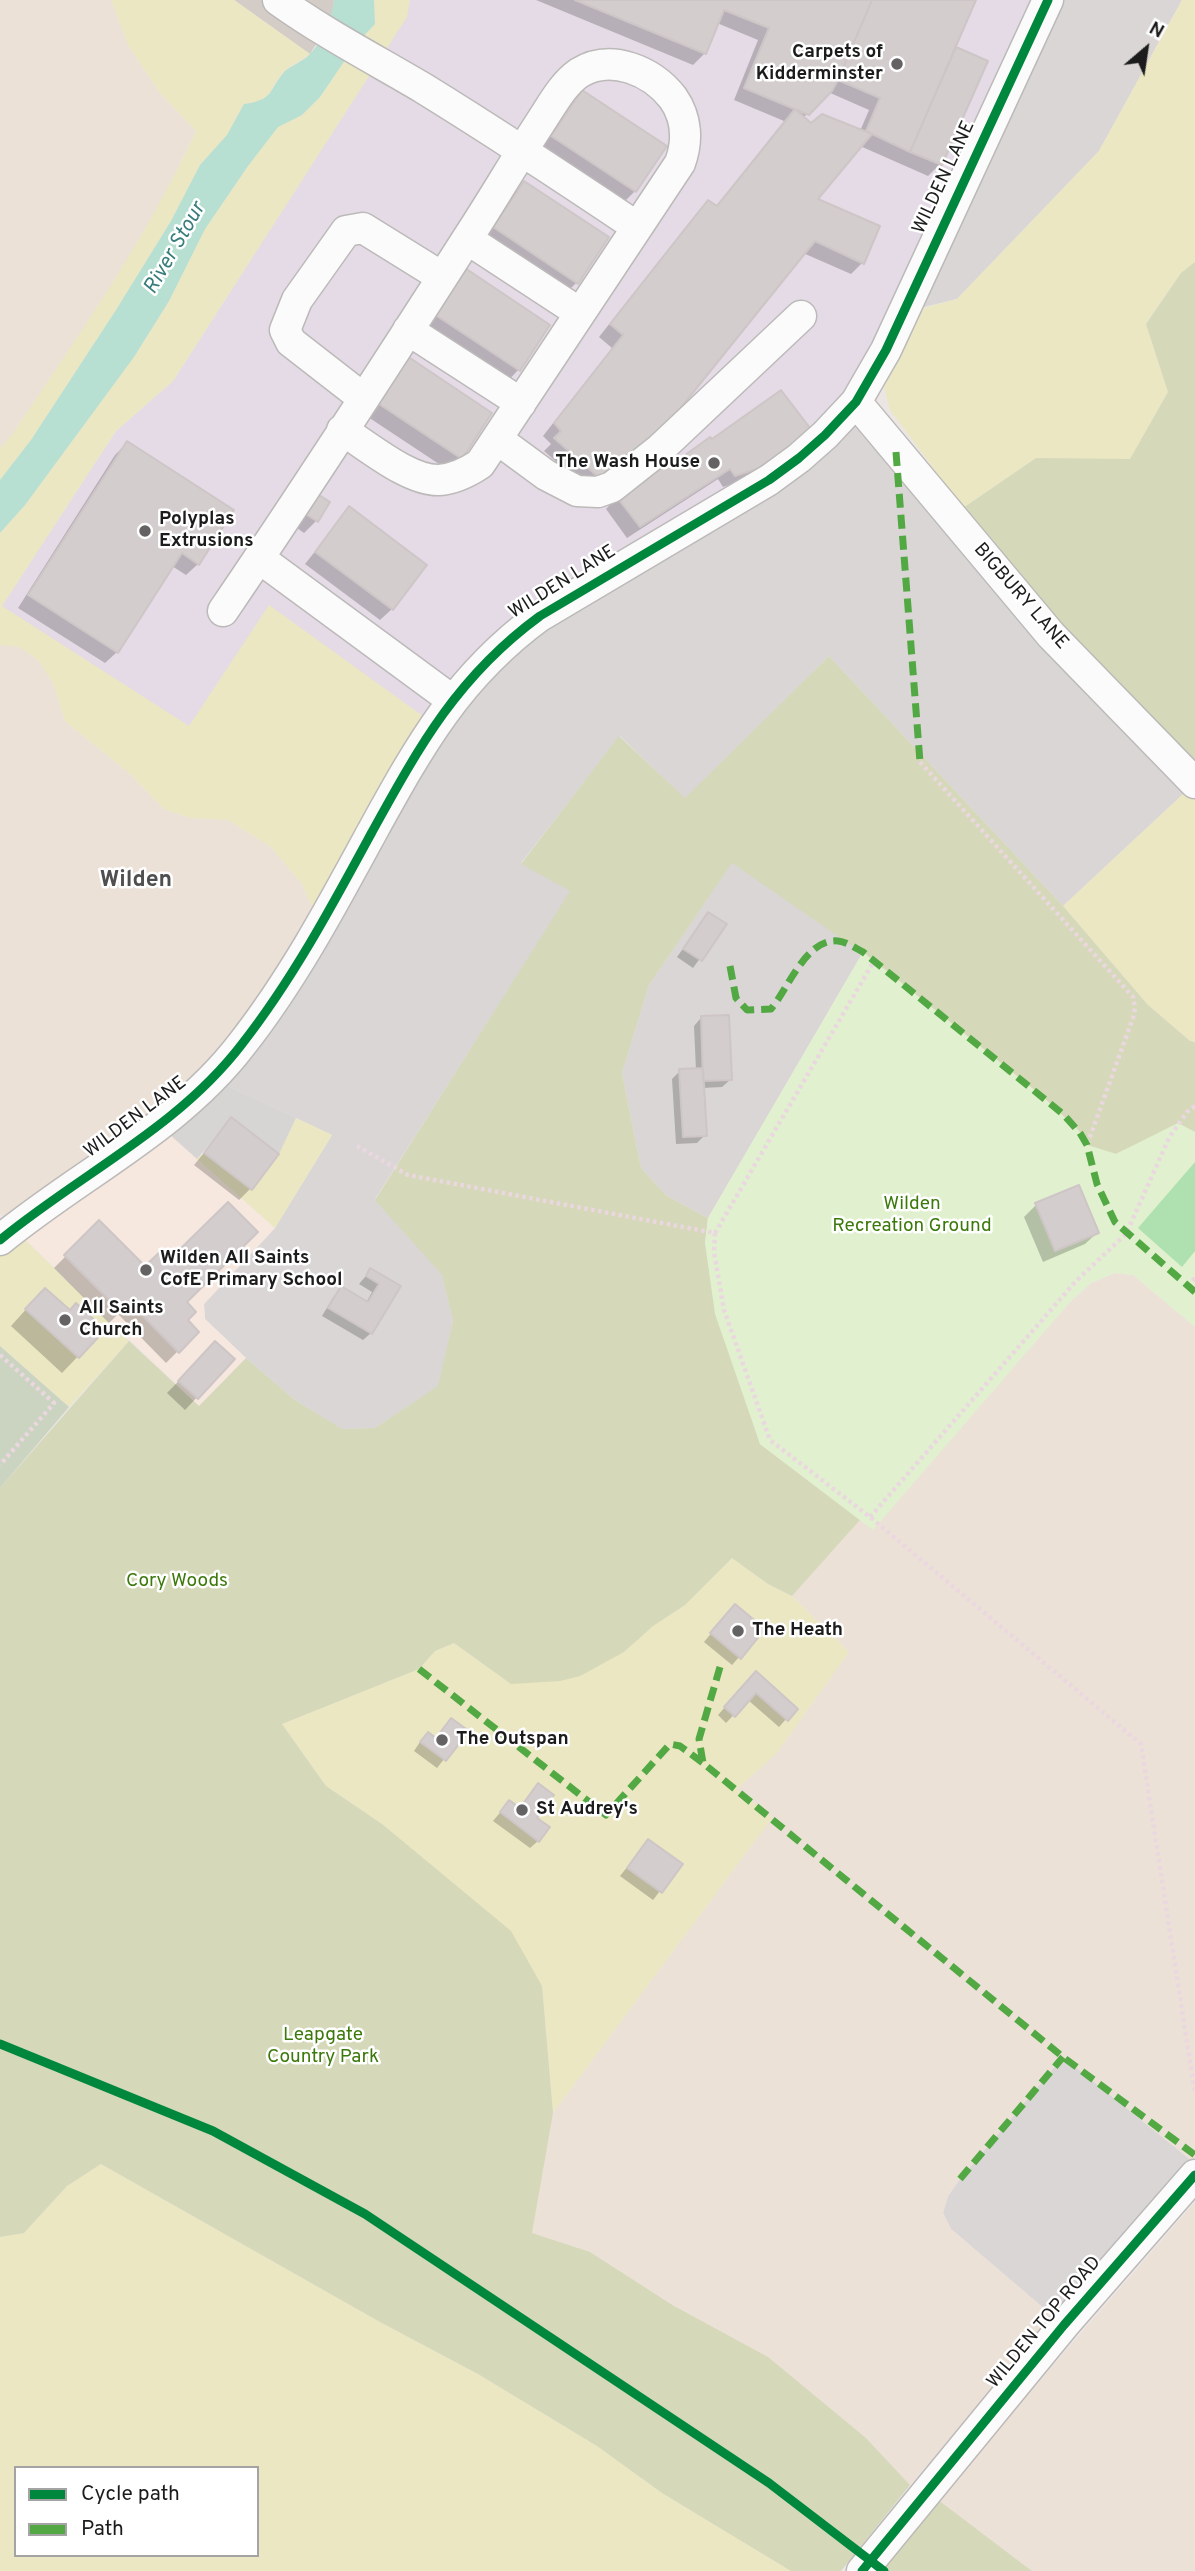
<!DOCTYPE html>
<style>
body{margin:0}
#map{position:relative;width:1195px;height:2571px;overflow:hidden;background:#ebe5e4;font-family:Overpass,sans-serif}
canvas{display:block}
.legend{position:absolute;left:14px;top:2466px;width:245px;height:91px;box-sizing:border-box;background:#fff;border:2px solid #a4a4a4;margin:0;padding:9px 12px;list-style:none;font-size:21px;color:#1c1c1c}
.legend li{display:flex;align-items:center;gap:14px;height:35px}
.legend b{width:35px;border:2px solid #a4a4a4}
.north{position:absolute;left:1111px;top:14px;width:70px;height:70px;-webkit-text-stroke:5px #fff;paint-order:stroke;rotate:29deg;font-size:19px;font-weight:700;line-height:28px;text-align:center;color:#1c1c1c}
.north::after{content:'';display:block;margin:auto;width:24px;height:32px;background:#1c1c1c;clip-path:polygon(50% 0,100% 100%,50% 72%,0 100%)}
</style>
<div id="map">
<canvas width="1195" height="2571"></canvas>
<ul class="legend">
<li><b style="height:9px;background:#00873e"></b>Cycle path</li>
<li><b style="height:9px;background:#52a943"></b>Path</li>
</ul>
<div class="north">N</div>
</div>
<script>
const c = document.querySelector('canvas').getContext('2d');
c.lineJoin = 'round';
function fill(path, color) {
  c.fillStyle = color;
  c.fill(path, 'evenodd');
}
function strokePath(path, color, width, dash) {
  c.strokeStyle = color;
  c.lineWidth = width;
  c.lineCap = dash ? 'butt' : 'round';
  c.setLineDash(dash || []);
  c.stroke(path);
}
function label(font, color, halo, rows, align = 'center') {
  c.font = font + ' Overpass,sans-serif';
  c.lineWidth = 5;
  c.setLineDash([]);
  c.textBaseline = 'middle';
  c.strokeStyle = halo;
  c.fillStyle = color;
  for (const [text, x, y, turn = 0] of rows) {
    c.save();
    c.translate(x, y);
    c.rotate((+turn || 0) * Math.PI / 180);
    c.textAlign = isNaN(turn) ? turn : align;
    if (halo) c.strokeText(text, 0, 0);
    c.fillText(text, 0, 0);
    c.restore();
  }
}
const residential = new Path2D(`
 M1048 0H1182L1099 151 957 299 903 312Z
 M856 402 1195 783 1063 906 829 656 685 799 620 736 521 863 571 891 375 1199 442 1274 453 1321 439 1386 375 1428 341 1429 295 1400 246 1358 205 1319 204 1304 275 1228 332 1135 213 1079 475 672Z
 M732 862 863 952 708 1218 667 1196 641 1168 622 1073 649 985Z
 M1063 2057 1192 2161 1054 2317 951 2229 943 2213 948 2196 960 2179Z`);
const industrial = new Path2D(`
 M410 0H1048L856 402 614 571 434 724 189 727 1 607 116 431 173 381 406 17Z`);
const education = new Path2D(`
 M159 1125 275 1228 204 1304 205 1319 246 1358 199 1406 14 1229Z`);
const construction = new Path2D(`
 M234 0H334L333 11 326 28 310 54Z`);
const farmland = new Path2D(`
 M0 0H111L129 47 160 93 196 131 154 216 95 313 12 435 0 448Z
 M0 645 20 647 39 661 53 683 65 721 129 773 164 809 190 818 228 820 271 847 302 884 320 924 242 1044 14 1229 0 1213Z
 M1115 1273 1133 1275 1195 1327V2158L1192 2161 1063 2057 960 2179 948 2196 943 2213 951 2229 1054 2317 910 2485 866 2438 674 2306 590 2252 532 2233 526 2215 539 2187 553 2113 771 1819 736 1790 776 1754 849 1652 792 1596 860 1520 873 1529 1070 1302 1092 1283Z
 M1195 2202V2571H1032L937 2499Z`);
const grass = new Path2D(`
 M111 0H234L310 54C303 60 293 64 286 70 267 88 277 100 244 104L227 135 200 165 171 221 116 310 31 440 0 480V448L12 435C78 337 146 239 196 131L160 93 129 47Z
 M374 0H410L407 17 173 381 116 431 2 606 189 726 269 605 434 724 320 924 302 884 271 847 228 820 190 818 164 809 129 773 65 721 53 683 39 661 20 647 0 645V533L25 505 134 357 169 301 205 229 248 166 278 127 302 115 320 97 356 44 375 24Z
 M1182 0H1195V262L1181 273 1146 323 1168 392 1130 460 1036 458 963 508 890 410 884 387 924 308 957 299 1099 151Z
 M1195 783V1042L1190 1041 1148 1005 1063 906Z
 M296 1118 332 1135 275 1228 197 1159 204 1153 252 1189 279 1154Z
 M14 1229 129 1341 69 1407 0 1346V1240Z
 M732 1558 768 1584 792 1596 849 1652 776 1754 737 1789 772 1818 553 2113 542 1986 382 1824 326 1786 282 1724 419 1669 435 1651 454 1643 511 1684 624 1652 652 1626 685 1605Z
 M101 2164 380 2322 478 2374 597 2446 662 2493 791 2571H0V2237L24 2233 67 2186ZM16 2468H257V2555H16Z`);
const forest = new Path2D(`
 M1195 262V783L963 508 1036 458 1130 459 1168 392 1146 324 1181 273Z
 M829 656 1063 906 1148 1005 1190 1041 1195 1042V1132L1178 1124 1116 1154 1087 1145 1080 1132 1043 1097 874 961 732 863 649 985 622 1073 641 1168 667 1196 708 1218 705 1243 760 1444 860 1520 792 1596 768 1584 732 1558 685 1605 653 1626 624 1652 580 1676 560 1681 511 1684 454 1643 435 1651 419 1669 282 1724 326 1786 382 1824 511 1931 542 1986 553 2113 532 2233 590 2252 674 2306 768 2357 866 2438 910 2485 841 2571H791L662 2493 597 2446 478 2374 380 2322 101 2164 67 2186 24 2233 0 2237V1488L129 1341 199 1406 246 1358 295 1400 342 1429 375 1428 438 1386 453 1321 442 1275 375 1200 570 891 521 864 619 736 685 798Z
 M937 2499 1032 2571H878Z`);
const cemetery = new Path2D(`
 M0 1346 69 1407 0 1488Z`);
const park = new Path2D(`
 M863 952 1043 1097 1080 1132 1087 1145 1116 1154 1178 1123 1195 1132V1327L1133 1275 1115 1273 1091 1283 1070 1302 873 1530 760 1444 715 1314 705 1243 708 1218Z`);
const pitch = new Path2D(`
 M1195 1162V1251L1182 1267 1138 1228Z`);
const parking = new Path2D(`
 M213 1079 296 1118 279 1154 231 1118 197 1159 159 1125Z`);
const water = new Path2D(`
 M334 0H374L375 24 356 44 320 97 302 115 278 127 248 166 205 229 169 301 134 357 25 505 0 533V480L31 440 116 310 171 221 200 165 227 135 244 104C275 100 268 90 285 71 292 65 302 62 309 55 322 42 332 18 334 0Z`);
const shadow = new Path2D(`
 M536 0H974L954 48 985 62 940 164 928 176 860 146 815 199 862 263 851 274 803 253 592 493 544 451 551 444 543 436 612 348 599 337 696 214 708 203 716 207 784 121 734 100 758 40 717 23 705 53 693 65ZM828 92 869 110 860 131 811 125 803 118Z
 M582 92 635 191 623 203 541 148 570 104Z
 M524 183 577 282 565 294 482 240 512 195Z
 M453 282 548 325 518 370 507 382 424 327Z
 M395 370 490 413 460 458 448 470 365 415Z
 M780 392 771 463 745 480 723 487 718 479 627 538 606 509 617 497 712 442Z
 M127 443 198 564 186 575 172 566 117 652 105 663 18 608 115 455Z
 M317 495 328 502 316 521 304 533 293 525Z
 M349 509 392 609 380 620 305 564Z
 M708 914 724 925 693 968 677 957Z
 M701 1018 730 1080 722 1087 702 1088 705 1135 697 1143 676 1144 672 1079 680 1071 696 1070 694 1026Z
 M231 1120 251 1188 239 1200 194 1165Z
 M1036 1205 1097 1233 1085 1244 1043 1262 1024 1217Z
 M99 1223 145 1269 185 1302V1320L197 1332 166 1363 118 1314 109 1323 54 1268Z
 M371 1270 398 1286 371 1333 363 1340 322 1316 334 1296 341 1288 366 1303 372 1292 359 1284Z
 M29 1306 69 1312 103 1330 62 1373 11 1326Z
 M204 1355 233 1359 185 1410 167 1393Z
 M727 1614 739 1657 732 1665 704 1642Z
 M748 1681 795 1709 779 1727 748 1700 726 1723 718 1715Z
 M466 1731 437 1768 414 1751 420 1742Z
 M539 1785 535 1818 538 1841 530 1848 493 1821 509 1802 519 1809Z
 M648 1841 680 1865 653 1900 620 1876Z`);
const building = new Path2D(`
 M575 0H872L838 80 832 91 809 115 744 88 769 28 724 10 706 54Z
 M872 0H976L910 152 866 131 880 98 838 80Z
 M956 47 988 61 942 165 910 152Z
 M582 90 667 146 636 192 551 136Z
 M795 109 811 123 822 114 872 134 818 199 880 226 864 264 815 241 650 446 605 483 554 438 561 431 554 423 623 335 610 324 708 200 717 206Z
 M524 181 609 237 578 284 493 227Z
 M465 268 550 325 520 371 434 314Z
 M407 356 492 413 462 459 376 402Z
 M781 390 810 428 785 451 759 468 735 476 730 469 640 527 616 496 677 452 681 458 710 437 712 439Z
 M127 441 234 510 199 565 182 553 118 653 28 595Z
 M316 493 330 502 318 522 304 513Z
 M349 506 427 565 393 610 315 552Z
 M708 912 727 924 702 961 683 949Z
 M729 1015 732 1080 703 1081 701 1016Z
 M703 1068 707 1136 683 1137 679 1069Z
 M231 1117 279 1154 252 1190 204 1153Z
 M1079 1185 1099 1233 1055 1251 1035 1203Z
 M228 1202 258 1232 187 1302 196 1312 188 1320 199 1332 179 1353 131 1304 122 1313 64 1255 99 1220 145 1266 162 1250 171 1258Z
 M370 1268 401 1286 372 1334 328 1308 341 1286 368 1302 379 1284 366 1276Z
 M45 1288 70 1310 76 1303 105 1330 79 1358 25 1309Z
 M215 1341 235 1359 198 1399 178 1381Z
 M735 1604 765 1629 741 1659 710 1633Z
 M756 1671 798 1709 788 1721 756 1693 735 1717 724 1707Z
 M451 1718 469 1731 446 1761 420 1742 428 1732 436 1738Z
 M538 1783 554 1795 537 1818 550 1827 539 1842 500 1812 509 1800 520 1808Z
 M648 1839 683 1864 662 1893 627 1868Z`);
const path = new Path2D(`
 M920 762 1133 997 1135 1008 1133 1018 1087 1145
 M357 1146 408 1175 715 1233 874 961
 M715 1233 714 1252 724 1310 770 1440 870 1517 1141 1744 1195 2094
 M1188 1286 1195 1278
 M0 1355 54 1403 0 1465
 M870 1517 1076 1281 1126 1234 1169 1138 1187 1112 1195 1106`);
const minor = new Path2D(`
 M278 0C324 33 374 59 423 88 496 133 567 180 637 227
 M467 239 580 313
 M408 330 521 403
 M363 398 291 342 285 330 297 300 346 231 363 228 442 277
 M856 402 1051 635 1195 783
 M497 439 546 475 577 491 598 492 612 487 660 449 801 316
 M259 558 452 700
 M223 611C306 489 387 364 467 239 492 201 515 161 540 123 552 105 562 85 579 73 611 53 652 71 673 98 687 118 688 141 680 163L480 464C468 472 455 479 439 480 409 481 368 446 342 430
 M0 1240C80 1174 178 1128 242 1044 293 979 333 904 372 832 420 745 458 676 540 616L769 480 799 458 825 435 856 402 886 350 1048 0
 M862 2571 1064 2325 1195 2175`);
const quiet = new Path2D(`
 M896 452 920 762
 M730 966 736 998 747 1010 771 1009C788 989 806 938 838 941 847 942 855 948 863 952L1063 1114 1080 1133 1087 1145 1097 1184 1115 1222 1195 1292
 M720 1667 699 1739 703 1763 1063 2057 1195 2155
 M419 1669 606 1815 670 1744 680 1746 703 1763
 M960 2179 1063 2057`);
const cycleway = new Path2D(`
 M0 1240C80 1174 178 1128 242 1044 293 979 333 904 372 832 420 745 458 676 540 616L769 480 799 458 825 435 856 402 886 350 1048 0
 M0 2044 213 2131 365 2214 769 2483 884 2571
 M862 2571 1064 2325 1195 2175`);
const markers = [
 [897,64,7,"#646262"],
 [714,463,7,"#646262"],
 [145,531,7,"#646262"],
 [146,1270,7,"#646262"],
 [65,1320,7,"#646262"],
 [738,1631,7,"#646262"],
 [442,1740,7,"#646262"],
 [522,1810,7,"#646262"]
];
const poiNames = [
 ["Carpets of",883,53,"right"],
 ["Kidderminster",883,75,"right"],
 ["The Wash House",700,463,"right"],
 ["Polyplas",159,520],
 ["Extrusions",159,542],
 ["Wilden All Saints",160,1259],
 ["CofE Primary School",160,1281],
 ["All Saints",79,1309],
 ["Church",79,1331],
 ["The Heath",752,1631],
 ["The Outspan",456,1740],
 ["St Audrey's",536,1810]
];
const streetNames = [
 ["WILDEN LANE",945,178,-65],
 ["WILDEN LANE",563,583,-32],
 ["BIGBURY LANE",1020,597,49],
 ["WILDEN LANE",136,1118,-37],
 ["WILDEN TOP ROAD",1045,2323,-50]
];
const parkNames = [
 ["Wilden",912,1205],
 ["Recreation Ground",912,1227],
 ["Cory Woods",177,1582],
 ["Leapgate",323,2036],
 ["Country Park",323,2058]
];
const waterNames = [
 ["River Stour",176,249,-60]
];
const quarterNames = [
 ["Wilden",136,881]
];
fill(residential, '#dad6d6');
fill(industrial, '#e5dbe6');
fill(education, '#f6e8de');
fill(construction, '#d4ccc6');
fill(farmland, '#ece1d7');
fill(grass, '#eae7c2');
fill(forest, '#d5d8b9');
fill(cemetery, '#cbd4c0');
fill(park, '#e1f0cf');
fill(pitch, '#afe1b0');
fill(parking, '#d7d4d4');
fill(water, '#b7dfd2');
fill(shadow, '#0003');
fill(building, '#d3cdcd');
strokePath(building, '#cec6c6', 2);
strokePath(minor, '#bcbab9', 33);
strokePath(path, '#ead7df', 4.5, [3.5, 3.5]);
strokePath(minor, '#fcfbfb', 30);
strokePath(quiet, '#52a943', 7, [14, 7]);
strokePath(cycleway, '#00873e', 9);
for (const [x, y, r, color] of markers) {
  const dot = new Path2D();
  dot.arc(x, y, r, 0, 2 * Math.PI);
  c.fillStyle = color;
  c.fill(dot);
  strokePath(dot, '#fff', 2.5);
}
label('bold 19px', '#1c1c1c', '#fff', poiNames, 'left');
label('19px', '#1c1c1c', '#fff', streetNames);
label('19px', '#3c790b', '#fff', parkNames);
label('italic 21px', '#387d7b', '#fff', waterNames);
label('bold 23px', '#4f4f4f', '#fff', quarterNames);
</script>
